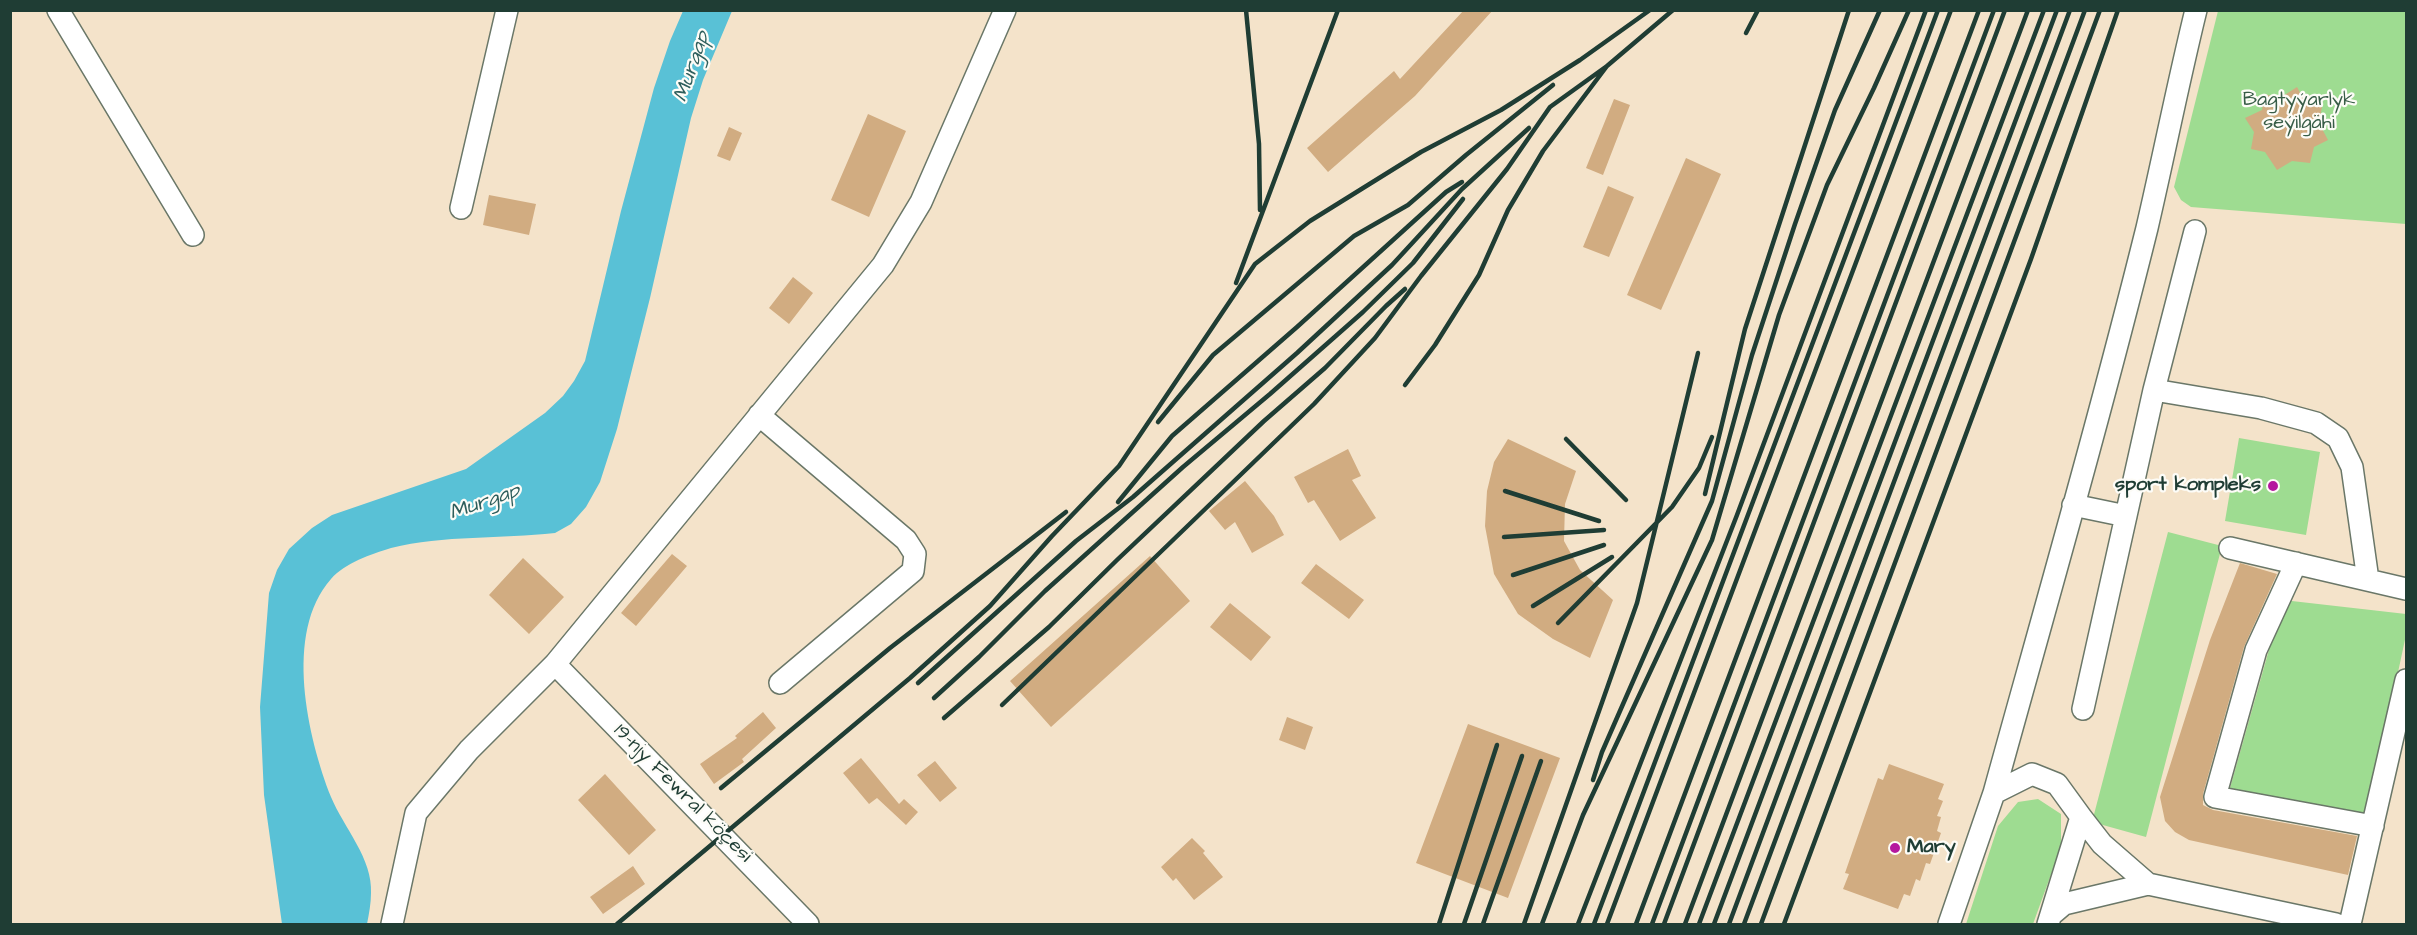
<!DOCTYPE html>
<meta charset="utf-8">
<style>
body{margin:0}
#map{position:relative;width:2417px;height:935px;overflow:hidden;background:#f4e3ca;font-family:"Architects Daughter",sans-serif}
canvas{display:block}
.frame{position:absolute;inset:0;border:12px solid #1f3d34;pointer-events:none}
</style>
<div id="map">
<canvas width="2417" height="935"></canvas>
<div class="frame"></div>
</div>
<script>
const c = document.querySelector('canvas').getContext('2d');
c.lineJoin = 'round';
function fill(path, color) {
  c.fillStyle = color;
  c.fill(path, 'evenodd');
}
function strokePath(path, color, width, dash) {
  c.strokeStyle = color;
  c.lineWidth = width;
  c.lineCap = dash ? 'butt' : 'round';
  c.setLineDash(dash || []);
  c.stroke(path);
}
function label(font, color, halo, rows, align = 'center') {
  c.font = font + ' "Architects Daughter",sans-serif';
  c.lineWidth = 4.5;
  c.setLineDash([]);
  c.textBaseline = 'middle';
  c.strokeStyle = halo;
  c.fillStyle = color;
  for (const [text, x, y, turn = 0] of rows) {
    c.save();
    c.translate(x, y);
    c.rotate((+turn || 0) * Math.PI / 180);
    c.textAlign = isNaN(turn) ? turn : align;
    if (halo) c.strokeText(text, 0, 0);
    c.fillText(text, 0, 0);
    c.restore();
  }
}
const green = new Path2D(`
 M2218 11H2406V224L2191 207 2181 200 2174 187Z
 M2239 438 2320 452 2306 535 2225 521Z
 M2168 532 2222 546 2146 837 2092 822Z
 M2283 600 2406 614V635L2367 817 2230 788Z
 M2038 799 2061 814V847L2033 924H1966L1998 826 2018 802Z`);
const water = new Path2D(`
 M683 11H732L703 80 691 118 650 298 617 429 600 482 586 507 571 524 555 533C501 539 444 535 391 548 371 554 345 563 331 579 283 633 308 738 331 797 344 828 373 859 371 893 371 903 369 914 367 924H282L264 795 260 707 269 593 277 570 289 549 312 528 332 515 466 469 545 413 563 396 574 381 585 361 621 211 654 88 670 41Z`);
const building = new Path2D(`
 M1464 10H1493L1415 96 1328 172 1307 148 1394 71 1400 79Z
 M2297 87 2305 102 2322 107 2319 123 2328 140 2314 147 2310 163 2292 161 2277 170 2265 152 2251 149 2254 132 2245 118 2262 110 2264 94 2280 98Z
 M1614 99 1630 105 1603 175 1586 168Z
 M868 114 906 131 869 217 831 200Z
 M729 127 742 133 730 161 717 156Z
 M1686 158 1721 174 1661 310 1627 295Z
 M1608 186 1634 197 1609 257 1583 247Z
 M489 195 536 204 529 235 483 225Z
 M793 277 813 293 789 324 769 308Z
 M1508 439 1576 471 1565 504 1564 541 1580 570 1613 600 1590 658 1553 639 1518 614 1494 574 1485 526 1487 491 1494 462Z
 M1348 449 1361 476 1352 480 1376 518 1340 541 1314 500 1308 503 1294 477Z
 M1245 481 1274 516 1284 535 1252 553 1235 522 1225 530 1209 511Z
 M672 554 687 566 636 626 621 613Z
 M1150 556 1190 601 1051 727 1010 681Z
 M523 558 564 597 529 634 489 595Z
 M2240 563 2277 574 2244 647 2203 794V805L2213 810 2357 836 2348 875 2189 840 2175 832 2165 821 2160 797 2210 640Z
 M1316 564 1364 600 1349 619 1301 583Z
 M1230 603 1271 637 1251 661 1210 627Z
 M763 712 776 728 742 759 744 762 714 784 700 764 737 738 735 736Z
 M1287 717 1313 727 1305 750 1279 740Z
 M1468 724 1560 758 1508 898 1416 863Z
 M861 758 899 804 904 799 918 812 906 825 877 798 869 804 843 773Z
 M935 761 957 788 940 802 917 775Z
 M1889 764 1944 784 1938 799 1943 801 1937 816 1941 817 1937 831 1941 833 1930 864 1926 863 1920 881 1916 879 1910 896 1904 894 1898 909 1843 889 1849 874 1845 873 1878 778 1883 780Z
 M605 774 656 830 629 855 578 800Z
 M1192 838 1205 851 1203 853 1223 877 1194 900 1176 878 1173 881 1161 867Z
 M633 866 645 884 603 914 590 897Z`);
const minor = new Path2D(`
 M58 10 193 235
 M461 208 507 10
 M2154 390 2195 231
 M759 415 906 540 915 554 913 571 780 683
 M2073 505 2126 516
 M2230 548 2406 589
 M2296 563 2256 650 2215 797 2373 826
 M555 664 808 924
 M2083 709 2154 390 2261 408 2316 423 2338 438 2352 467 2368 580
 M1994 793C2046 605 2100 417 2147 228 2164 155 2178 83 2196 10
 M2148 884 2336 924
 M2051 915 2064 904 2148 884 2102 844 2081 817
 M392 924 416 813 469 750 555 664 883 265 921 202 1005 10
 M1949 924 1994 793 2032 774 2057 784 2081 817 2048 924
 M2350 924 2406 680`);
const rail = new Path2D(`
 M1246 10 1259 144 1260 210
 M1746 33 1758 10
 M1236 283 1338 10
 M1405 385 1435 345 1479 275 1508 210 1543 151 1607 66 1673 10
 M1158 422 1213 355 1354 236 1408 205 1466 155 1553 85
 M1566 439 1626 500
 M1505 491 1599 521
 M1705 494 1745 329 1849 10
 M1118 502 1172 436 1297 327 1446 192 1462 182
 M1504 537 1604 530
 M1513 575 1604 545
 M1533 606 1612 557
 M1558 623 1672 507 1699 468 1712 437
 M918 683 1076 541 1133 497 1297 353 1392 265 1462 189 1529 128
 M934 698 979 657 1045 591 1183 467 1270 394 1363 312 1413 263 1463 199
 M1002 705 1314 404 1375 338 1421 276 1507 169 1550 107 1607 66
 M944 718 1049 627 1117 560 1264 421 1325 368 1386 306 1405 289
 M1593 780 1602 752 1712 501 1752 355 1795 224 1835 110 1880 10
 M721 788 890 648 1066 512
 M617 924 910 678 990 606 1052 536 1119 466 1255 264 1310 221 1421 152 1501 110 1580 60 1650 10
 M1439 924 1497 745
 M1464 924 1522 756
 M1483 924 1541 761
 M1524 924 1637 603 1698 353
 M1542 924 1583 815 1712 540 1779 315 1827 185 1874 88 1909 10
 M1578 924 1737 515 1926 10
 M1594 924 1938 10
 M1607 924 1951 10
 M1636 924 1979 10
 M1652 924 1994 10
 M1664 924 2005 10
 M1685 924 2028 10
 M1699 924 2044 10
 M1714 924 2057 10
 M1729 924 2070 10
 M1744 924 2085 10
 M1761 924 2100 10
 M1784 924 2031 259 2118 10`);
const markers = [
 [2273,486,6,"#b5179e"],
 [1895,848,6,"#b5179e"]
];
const parkNames = [
 ["Bagtyýarlyk",2299,101],
 ["seýilgähi",2299,124]
];
const poiNames = [
 ["sport kompleks",2261,486],
 ["Mary",1907,848,"left"]
];
const streetNames = [
 ["19-njy Fewral köçesi",682,794,45]
];
const waterNames = [
 ["Murgap",693,67,-71],
 ["Murgap",485,503,-19]
];
fill(green, '#9edc91');
fill(water, '#59c1d6');
fill(building, '#d1ac81');
strokePath(minor, '#6a7768', 24);
strokePath(minor, '#fff', 21);
strokePath(rail, '#1f3d34', 4.5);
for (const [x, y, r, color] of markers) {
  const dot = new Path2D();
  dot.arc(x, y, r, 0, 2 * Math.PI);
  c.fillStyle = color;
  c.fill(dot);
  strokePath(dot, '#fdfcf7', 2);
}
label('20px', '#385d47', '#fdfcf7', parkNames);
label('bold 20px', '#1f3d34', '#fdfcf7', poiNames, 'right');
label('20px', '#1f3d34', '#fdfcf7', streetNames);
label('italic 21px', '#2e5e5c', '#fdfcf7', waterNames);
</script>
